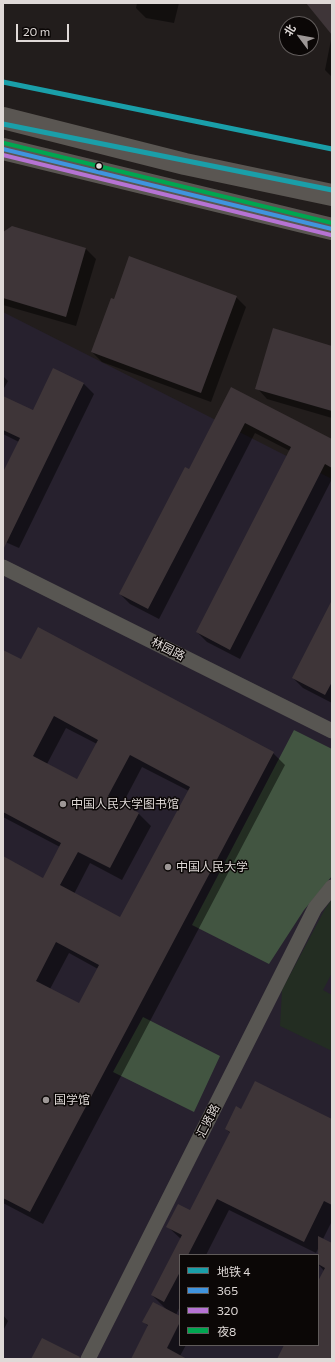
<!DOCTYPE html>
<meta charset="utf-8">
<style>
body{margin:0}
#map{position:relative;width:335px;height:1362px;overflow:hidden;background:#221d1c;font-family:Commissioner,"Noto Sans SC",sans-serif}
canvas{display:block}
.frame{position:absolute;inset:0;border:4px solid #dfd9d7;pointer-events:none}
.legend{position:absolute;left:179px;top:1254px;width:140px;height:92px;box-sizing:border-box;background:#0b0706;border:1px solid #605b5a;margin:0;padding:5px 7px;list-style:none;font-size:12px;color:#dfd9d7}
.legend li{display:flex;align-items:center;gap:8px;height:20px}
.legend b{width:20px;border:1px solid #605b5a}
.north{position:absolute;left:279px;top:16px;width:40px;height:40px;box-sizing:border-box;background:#0b0706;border:1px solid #605b5a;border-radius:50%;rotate:302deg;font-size:11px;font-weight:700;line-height:16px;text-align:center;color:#dfd9d7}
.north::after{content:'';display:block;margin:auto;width:14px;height:18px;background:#9d9796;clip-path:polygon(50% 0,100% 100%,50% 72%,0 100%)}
.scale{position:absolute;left:16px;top:24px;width:53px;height:18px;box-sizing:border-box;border:2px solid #dfd9d7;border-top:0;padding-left:5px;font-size:12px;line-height:14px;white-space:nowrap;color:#dfd9d7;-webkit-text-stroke:3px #0b0706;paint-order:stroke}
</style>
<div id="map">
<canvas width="335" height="1362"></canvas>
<div class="frame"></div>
<ul class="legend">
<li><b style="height:5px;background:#1a9fa9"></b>地铁 4</li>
<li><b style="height:5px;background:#4094de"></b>365</li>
<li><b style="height:5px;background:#b673d3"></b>320</li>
<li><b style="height:5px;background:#00a651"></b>夜8</li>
</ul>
<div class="north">北</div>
<div class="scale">20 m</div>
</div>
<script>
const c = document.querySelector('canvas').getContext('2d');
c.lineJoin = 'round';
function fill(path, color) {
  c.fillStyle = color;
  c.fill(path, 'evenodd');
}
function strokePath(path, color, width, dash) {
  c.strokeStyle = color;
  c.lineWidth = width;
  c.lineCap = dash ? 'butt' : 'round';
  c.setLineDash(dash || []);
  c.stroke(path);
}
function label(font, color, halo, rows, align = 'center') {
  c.font = font + ' Commissioner,"Noto Sans SC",sans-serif';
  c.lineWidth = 3;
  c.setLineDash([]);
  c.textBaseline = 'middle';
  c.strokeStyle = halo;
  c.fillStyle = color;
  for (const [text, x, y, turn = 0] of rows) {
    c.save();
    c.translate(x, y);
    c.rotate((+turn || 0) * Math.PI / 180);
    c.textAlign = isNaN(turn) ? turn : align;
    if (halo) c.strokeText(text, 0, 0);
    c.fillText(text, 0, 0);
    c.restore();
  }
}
const education = new Path2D(`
 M3 312 332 479V1359H3ZM180 1255H318V1345H180Z`);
const green = new Path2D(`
 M332 899V973L323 990 332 995V1051L280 1026 282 990 325 909Z`);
const forest = new Path2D(`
 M294 730 332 749V876L304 910 269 964 192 925Z
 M143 1017 220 1056 194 1112 113 1072Z`);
const shadow = new Path2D(`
 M137 3H179L174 23 146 18 136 8Z
 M332 35V77L325 70Z
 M12 227 86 249 96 259 76 326 3 305V234Z
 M236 297 246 307 211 402 102 362 92 352Z
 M332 347V418L267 399 257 388Z
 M54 370 84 384 94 394 19 548 3 541V474L19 442 3 434V397L33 412Z
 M3 376 8 381 3 390Z
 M231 388 332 440V479L240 659 207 642 197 632 290 451 255 433 159 619 130 604 120 594 190 470Z
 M332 602V703L303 688 293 678Z
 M3 651 21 660 273 753 285 765 43 1224 3 1203V857L44 879 60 847 3 817ZM66 728 97 744 78 780 47 764ZM142 767 189 791 121 919 74 894 90 863 122 880 151 826 139 814 122 805ZM69 953 98 969 79 1005 50 989Z
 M242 1110 332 1120V1221L316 1253 229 1210 206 1255H180V1306L176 1315 180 1317V1345H186L180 1356 185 1359H132L149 1327 144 1322 167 1310 152 1295 181 1239 168 1227 191 1212 230 1133 226 1129Z
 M332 1244V1359H278L285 1345H318V1283L324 1271 318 1264V1260Z
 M3 1315 8 1321 3 1331Z`);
const building = new Path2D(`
 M306 3H332V35Z
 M12 226 86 248 66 317 3 298V232Z
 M129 256 237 296 201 393 91 352 111 298 114 299Z
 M273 328 332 346V411L255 389Z
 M53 368 84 383 3 550V472L20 438 3 430V396L33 410Z
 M231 387 332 439V468L325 464 230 650 196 632 291 447 245 423 148 609 119 594 185 467 189 469Z
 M332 600V682L325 695 292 678Z
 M38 627 274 752 30 1212 3 1198V856L43 878 61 843 3 812V650L21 659ZM54 716 98 740 77 779 33 756ZM130 755 190 787 120 917 60 885 78 852 110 868 139 813 108 796ZM56 942 99 965 79 1003 36 981Z
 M255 1081 332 1119V1205L324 1201 304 1242 217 1199 188 1255H180V1272L164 1302 151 1295 182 1235 166 1227 178 1204 190 1210 230 1132 225 1129 236 1106 241 1109Z
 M318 1236 332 1243V1359H277L284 1345H318V1281L325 1268 318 1264Z
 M153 1302 180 1316V1322L167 1348 187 1359H131L148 1325 142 1322Z
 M42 1338 80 1357 79 1359H31Z`);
const minor = new Path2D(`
 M3 567 332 731
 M88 1359 315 908 332 887`);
const primary = new Path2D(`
 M3 118 185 164 332 195
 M3 149 332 229`);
const bus1 = new Path2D(`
 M3 149 332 229`);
const bus2 = new Path2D(`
 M3 155 331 235`);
const bus3 = new Path2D(`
 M4 143 332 223`);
const metro1 = new Path2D(`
 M3 82 332 149
 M3 124 332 190`);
const markers = [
 [99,166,3.5,"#dfd9d7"],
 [63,804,4,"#9d9796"],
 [168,867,4,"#9d9796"],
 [46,1100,4,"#9d9796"]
];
const streetNames = [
 ["林园路",168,649,27],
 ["汇贤路",208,1121,-63]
];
const poiNames = [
 ["中国人民大学图书馆",71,804],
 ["中国人民大学",176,867],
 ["国学馆",54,1100]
];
fill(education, '#27212e');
fill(green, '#232d22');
fill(forest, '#425541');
fill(shadow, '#0007');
fill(building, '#3e3538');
strokePath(minor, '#585652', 15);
strokePath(primary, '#5a5652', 22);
strokePath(bus1, '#4094de', 4);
strokePath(bus2, '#b673d3', 4);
strokePath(bus3, '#00a651', 4);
strokePath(metro1, '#1a9fa9', 5);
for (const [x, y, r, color] of markers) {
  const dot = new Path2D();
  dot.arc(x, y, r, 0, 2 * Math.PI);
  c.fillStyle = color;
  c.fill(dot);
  strokePath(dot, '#0b0706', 1.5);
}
label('12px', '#dfd9d7', '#0b0706', streetNames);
label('12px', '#dfd9d7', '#0b0706', poiNames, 'left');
</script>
